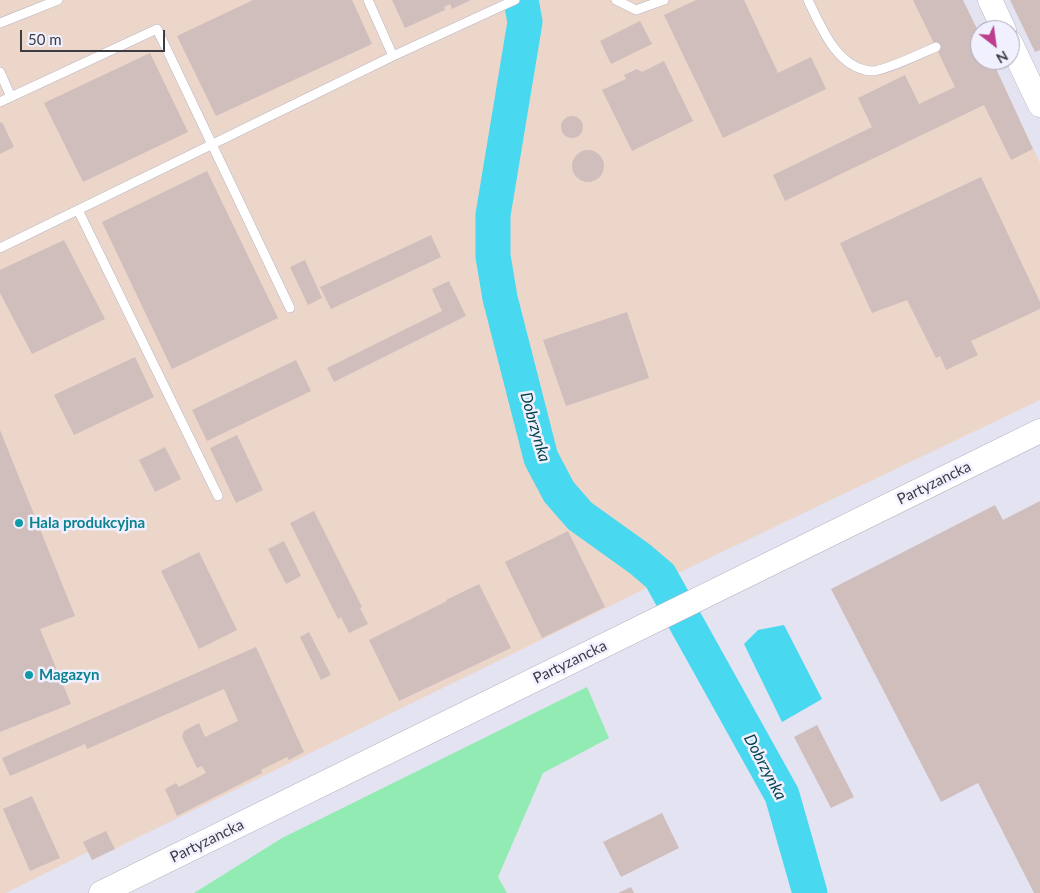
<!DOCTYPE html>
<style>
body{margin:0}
#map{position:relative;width:1040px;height:893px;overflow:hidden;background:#e4e3f2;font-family:Lato,sans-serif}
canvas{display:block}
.north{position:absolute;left:970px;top:20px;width:50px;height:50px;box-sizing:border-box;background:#f1f0ff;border:1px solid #a9a8b3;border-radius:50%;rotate:150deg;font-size:14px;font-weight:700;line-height:20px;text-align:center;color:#3d3c42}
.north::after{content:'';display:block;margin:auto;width:18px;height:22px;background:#bc3e8c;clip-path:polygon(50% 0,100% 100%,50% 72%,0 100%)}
.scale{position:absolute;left:20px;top:30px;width:145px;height:22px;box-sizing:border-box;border:2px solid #3d3c42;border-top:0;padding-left:6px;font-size:15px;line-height:18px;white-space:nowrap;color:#3d3c42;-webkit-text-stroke:4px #f1f0ff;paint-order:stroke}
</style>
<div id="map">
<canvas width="1040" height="893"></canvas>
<div class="north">N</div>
<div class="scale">50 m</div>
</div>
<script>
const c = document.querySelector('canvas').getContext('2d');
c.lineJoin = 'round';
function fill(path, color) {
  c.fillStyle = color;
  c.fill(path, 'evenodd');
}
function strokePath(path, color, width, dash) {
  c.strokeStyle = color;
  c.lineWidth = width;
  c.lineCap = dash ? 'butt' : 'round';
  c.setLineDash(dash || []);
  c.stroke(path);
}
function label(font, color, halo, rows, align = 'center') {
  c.font = font + ' Lato,sans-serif';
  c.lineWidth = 5;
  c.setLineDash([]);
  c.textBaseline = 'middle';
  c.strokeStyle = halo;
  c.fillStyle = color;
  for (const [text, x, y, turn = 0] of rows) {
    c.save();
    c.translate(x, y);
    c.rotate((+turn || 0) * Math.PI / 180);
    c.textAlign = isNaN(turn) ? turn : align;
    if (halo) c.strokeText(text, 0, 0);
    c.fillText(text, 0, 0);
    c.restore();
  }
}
const industrial = new Path2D(`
 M0 0H963L980 60H992L1040 163V400L651 586 92 860 88 852 6 893H0Z`);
const green = new Path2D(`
 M587 687 609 738 543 773 498 877 507 893H194L282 838Z`);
const water = new Path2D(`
 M784 625 822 699 782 722 744 644 758 630Z`);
const river = new Path2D(`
 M521 0 525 22 493 215V256L500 298 541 458 559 492 580 516 640 559 660 576 782 795 810 893`);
const building = new Path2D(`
 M253 0H352L372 44 216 116 177 36Z
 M392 0H471L452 9 450 4 444 7 445 10 405 28Z
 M696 0H744L778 73 811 57 826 89 723 138 664 15Z
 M913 0H963L980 35V60H992L1033 149 1011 160 984 105 785 201 773 175 872 127 858 98 905 75 919 104 955 87Z
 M1010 0H1040V50L1035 52Z
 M640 21 652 44 611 64 600 41Z
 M150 53 188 132 83 182 44 103Z
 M664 61 693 121 632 151 602 90 626 79 624 75 637 69 642 72Z
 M561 127a11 11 0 1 1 22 0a11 11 0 1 1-22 0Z
 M2 122 14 147 0 154V123Z
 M572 166a16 16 0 1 1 32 0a16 16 0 1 1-32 0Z
 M207 171 278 318 172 369 102 222Z
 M981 177 1040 302V309L971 341 978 355 946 370 940 356 936 358 907 300 872 313 840 243Z
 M431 235 441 257 331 309 320 287Z
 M64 240 105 319 32 354 0 293V270Z
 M305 260 322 298 308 305 290 267Z
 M449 281 466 316 334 382 327 368 442 311 432 289Z
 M627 312 649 378 566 406 543 340Z
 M135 357 154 397 74 435 54 395Z
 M296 360 311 391 207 441 192 410Z
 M0 430 75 616 40 629 71 704 0 732Z
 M237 435 263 490 236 503 210 448Z
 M165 447 181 479 155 492 139 460Z
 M1040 501V893H1034L978 783 941 802 831 589 995 505 1003 520Z
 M314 511 362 607 360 608 368 624 349 633 341 617 338 619 290 523Z
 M568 531 605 607 542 638 505 562Z
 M284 541 301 576 286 584 268 549Z
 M199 552 237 630 199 649 161 571Z
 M479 584 511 648 399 701 369 640 447 601 446 600Z
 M309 632 331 675 321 680 300 637Z
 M256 647 304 752 289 760 287 757 261 770 262 773 177 816 165 789 176 783 179 787 206 773 202 766 197 768 182 737 184 731 199 723 205 737 238 721 224 689 87 749 85 744 10 776 2 758Z
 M817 725 854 797 831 808 794 737Z
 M32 796 60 858 30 871 3 809Z
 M662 813 679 848 621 877 603 842Z
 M106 831 115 849 92 860 83 842Z
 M631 887 634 893H618Z`);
const lane = new Path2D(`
 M368 0 393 56
 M616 0 636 10 664 0
 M808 0C821 27 837 68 871 71 883 72 924 52 936 47
 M0 23 58 0
 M0 72 11 97
 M0 102 157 29 290 308
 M78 210 218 496
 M0 248 393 56 515 0`);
const secondary = new Path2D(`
 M990 0 1004 30
 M1010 42 1040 105
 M101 893 1040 431`);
const markers = [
 [19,523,5,"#0f9aa8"],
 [29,675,5,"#0f9aa8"]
];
const streetNames = [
 ["Partyzancka",934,483,-26],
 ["Partyzancka",570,662,-26],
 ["Partyzancka",207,841,-26]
];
const cultureNames = [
 ["Hala produkcyjna",29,523],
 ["Magazyn",39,675]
];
const waterNames = [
 ["Dobrzynka",535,427,74],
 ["Dobrzynka",765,767,62]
];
fill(industrial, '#ecd6ca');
fill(green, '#91ebb2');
fill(water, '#48d8ef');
strokePath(river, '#48d8ef', 35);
fill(building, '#d0bebd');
strokePath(lane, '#b7b5c4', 10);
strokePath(secondary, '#b7b5c4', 25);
strokePath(lane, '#fff', 9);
strokePath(secondary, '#fff', 24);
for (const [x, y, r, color] of markers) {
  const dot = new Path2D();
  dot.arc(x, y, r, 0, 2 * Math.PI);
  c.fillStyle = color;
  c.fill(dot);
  strokePath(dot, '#f1f0ff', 2);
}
label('15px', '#3d3c42', '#f1f0ff', streetNames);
label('bold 15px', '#0d838f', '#f1f0ff', cultureNames, 'left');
label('italic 16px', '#00434c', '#f1f0ff', waterNames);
</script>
